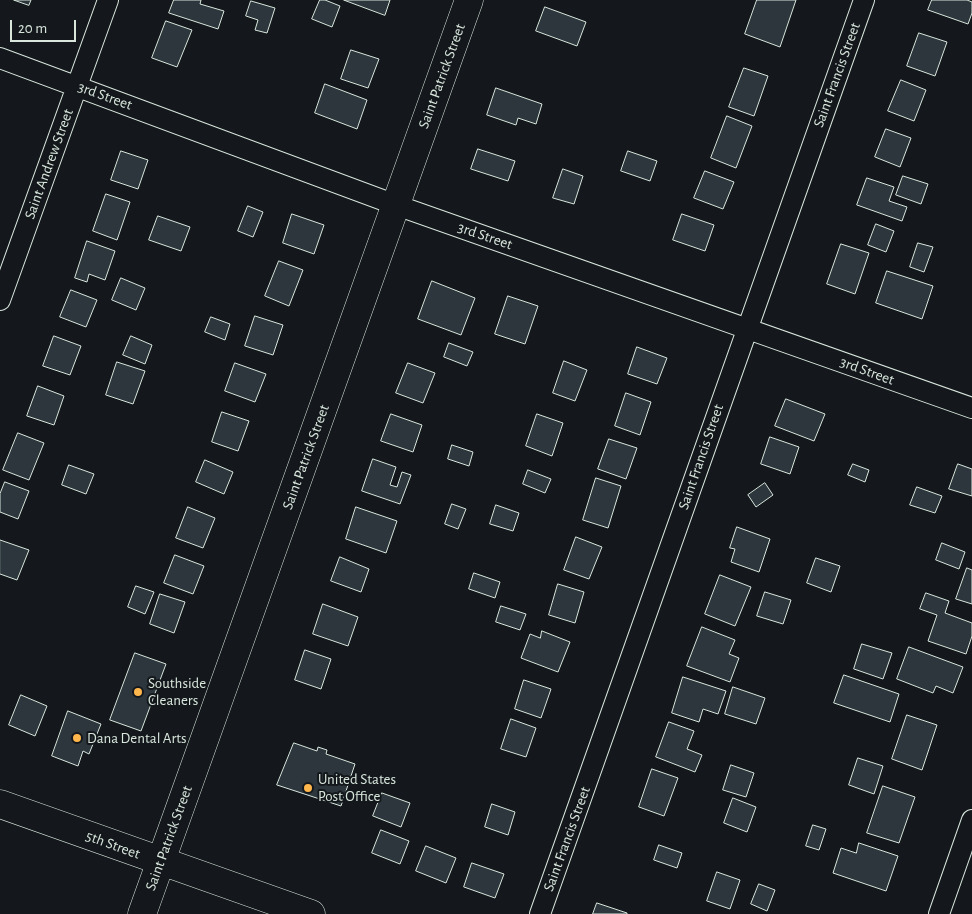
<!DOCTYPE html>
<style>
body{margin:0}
#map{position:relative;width:972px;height:914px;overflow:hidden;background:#14181c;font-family:"Alegreya Sans",sans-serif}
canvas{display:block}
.scale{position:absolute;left:10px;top:20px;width:66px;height:22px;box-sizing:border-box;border:2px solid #d8e6dc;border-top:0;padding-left:6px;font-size:15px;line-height:18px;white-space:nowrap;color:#d8e6dc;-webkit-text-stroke:4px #14181c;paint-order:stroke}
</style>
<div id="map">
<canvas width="972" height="914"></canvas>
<div class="scale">20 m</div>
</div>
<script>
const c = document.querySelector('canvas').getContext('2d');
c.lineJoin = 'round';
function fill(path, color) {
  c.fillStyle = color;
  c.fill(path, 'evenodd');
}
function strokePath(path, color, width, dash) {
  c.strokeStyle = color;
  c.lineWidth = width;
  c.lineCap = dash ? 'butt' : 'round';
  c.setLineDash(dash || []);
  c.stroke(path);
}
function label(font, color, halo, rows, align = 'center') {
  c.font = font + ' "Alegreya Sans",sans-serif';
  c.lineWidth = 4;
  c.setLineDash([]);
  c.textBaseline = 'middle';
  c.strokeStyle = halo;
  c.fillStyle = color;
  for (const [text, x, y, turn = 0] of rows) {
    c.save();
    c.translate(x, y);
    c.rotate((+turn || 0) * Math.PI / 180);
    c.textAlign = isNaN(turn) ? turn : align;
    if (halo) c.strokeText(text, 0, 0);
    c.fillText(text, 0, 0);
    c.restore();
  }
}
const building = new Path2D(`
 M14 0H31L29 5Z
 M174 0H201L200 4 224 11 218 29 169 13Z
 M320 0H325L340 6 332 27 312 19Z
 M344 0H390L385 15Z
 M757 0H796L780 47 745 34Z
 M932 0H967L972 2V13L968 24 928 10Z
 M251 1 275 8 267 33 255 30 258 20 246 16Z
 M545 7 586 22 577 46 536 31Z
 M166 21 192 30 177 67 152 58Z
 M919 33 947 42 935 76 907 66Z
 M351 50 379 59 368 88 341 79Z
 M744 68 768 76 754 116 729 107Z
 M901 80 926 90 914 121 888 111Z
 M325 84 367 100 357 129 315 113Z
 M496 88 542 104 536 124 518 118 516 125 487 115Z
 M727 116 752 126 736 168 711 158Z
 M886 129 911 138 900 167 875 157Z
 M478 149 515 161 508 181 471 169Z
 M121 151 148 160 138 189 111 180Z
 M628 151 657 161 650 181 621 171Z
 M563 169 583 176 574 204 553 198Z
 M705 171 734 182 723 209 694 198Z
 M903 176 928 184 921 204 896 195Z
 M867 178 894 187 889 201 907 207 902 221 857 205Z
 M106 194 130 202 117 240 93 231Z
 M248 206 263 212 253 237 238 231Z
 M292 214 324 225 314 254 283 243Z
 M682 214 714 225 705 251 673 240Z
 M158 216 190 227 181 251 149 240Z
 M876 224 894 231 886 252 868 245Z
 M87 241 115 251 105 280 89 274 87 282 75 278Z
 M918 243 933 247 924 272 910 267Z
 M841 244 869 253 855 294 827 284Z
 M279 261 303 270 289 306 265 296Z
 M887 271 933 286 922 319 876 303Z
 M121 278 145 288 136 310 112 300Z
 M432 281 475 298 461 335 418 319Z
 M71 290 97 300 86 327 60 317Z
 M508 296 538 306 525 344 495 334Z
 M255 316 283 325 273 355 245 346Z
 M211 317 230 324 225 340 205 332Z
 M54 336 81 346 70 375 43 366Z
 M131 336 152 345 145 364 123 355Z
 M449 343 473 352 467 366 444 357Z
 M637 347 667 358 657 384 628 374Z
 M564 361 587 370 575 401 553 393Z
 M117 362 145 371 133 404 106 395Z
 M235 363 266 374 255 402 225 391Z
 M408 363 435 373 423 403 396 393Z
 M38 386 64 396 54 425 27 416Z
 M626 393 651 402 640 435 615 426Z
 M786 399 825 414 814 441 775 426Z
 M222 412 249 421 238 451 212 442Z
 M391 414 422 425 413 452 381 441Z
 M537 414 563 423 552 456 526 446Z
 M18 433 44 443 29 480 3 470Z
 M770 437 799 447 790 474 761 464Z
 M609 439 637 448 626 479 598 469Z
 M452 445 473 452 469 466 448 459Z
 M373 459 396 467 390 485 397 487 402 472 411 475 400 504 362 491Z
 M205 460 233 472 224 494 196 482Z
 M853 464 869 470 865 482 848 475Z
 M958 464 972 469V496L949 489Z
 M69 465 94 474 86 494 62 485Z
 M528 470 551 479 545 493 523 484Z
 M596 478 621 486 608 528 583 520Z
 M5 482 29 491 18 519 0 512V494Z
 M765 483 773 495 756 507 748 495Z
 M917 487 942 496 935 513 910 505Z
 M452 504 466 509 458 529 445 524Z
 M496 505 519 513 513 531 490 524Z
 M188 507 215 518 203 548 176 538Z
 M356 507 397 521 386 553 346 539Z
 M737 527 770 539 759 572 731 562 735 549 730 548Z
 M576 537 602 547 589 579 564 570Z
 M0 540 29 550 17 580 0 574Z
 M942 543 965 552 959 569 936 560Z
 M175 555 204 566 193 594 164 583Z
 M340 557 369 569 361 592 331 581Z
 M816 558 840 566 831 592 807 583Z
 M967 568 972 570V604L956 599Z
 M474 573 500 582 495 598 469 589Z
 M720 575 751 587 735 626 705 614Z
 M558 584 584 592 575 623 549 615Z
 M136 586 154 592 145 614 128 607Z
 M765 592 791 600 783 624 757 616Z
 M926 593 949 601 945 613 972 623V636L966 654 928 641 937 615 920 609Z
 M160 594 185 602 174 633 150 624Z
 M323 604 358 617 348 646 313 634Z
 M501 606 526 614 520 630 496 622Z
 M702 627 735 640 729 654 739 658 730 682 687 666Z
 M542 631 570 642 558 672 521 658 530 634 540 638Z
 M862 644 892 653 883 679 854 669Z
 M909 647 963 667 953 693 936 686 933 693 897 679Z
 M305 650 331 659 321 689 295 680Z
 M135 653 166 664 141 731 110 720Z
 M844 675 899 694 890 722 834 703Z
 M683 677 726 691 718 714 703 709 699 722 672 713Z
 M524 680 551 689 541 718 515 709Z
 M733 687 765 698 756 724 725 714Z
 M21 695 47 706 35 736 9 725Z
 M68 711 101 724 89 754 83 751 78 766 52 756Z
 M907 715 937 725 922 770 892 759Z
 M511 719 536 728 526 757 501 749Z
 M669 722 694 731 687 749 702 755 695 772 656 757Z
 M294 743 317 751 318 747 327 750 326 754 355 764 341 806 277 785Z
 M858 758 883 766 874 794 849 785Z
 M731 765 754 773 746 797 723 790Z
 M652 769 678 778 664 816 639 807Z
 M883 786 915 797 899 843 867 833Z
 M382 793 410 803 401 827 373 816Z
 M733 798 756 807 747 832 724 823Z
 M492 804 515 812 508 835 485 827Z
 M813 825 826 829 819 850 806 846Z
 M381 830 409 841 400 864 372 853Z
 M859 843 898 856 886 891 833 873 841 848 856 853Z
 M659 845 682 853 677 868 654 860Z
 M426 846 456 858 446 883 416 871Z
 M472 863 504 874 495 898 464 887Z
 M717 872 740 880 730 909 707 901Z
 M759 884 775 890 767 911 751 904Z
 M597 903 627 913V914H593Z`);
const street = new Path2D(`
 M0 58 396 205 972 408
 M0 300 108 0
 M540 914 864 0
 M939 914 972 820`);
const secondary = new Path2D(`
 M0 804 311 914
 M142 914 469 0`);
const markers = [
 [138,692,5,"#ffb74d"],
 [77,738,5,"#ffb74d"],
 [308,788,5,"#ffb74d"]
];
const streetNames = [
 ["Saint Francis Street",837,75,-70],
 ["Saint Patrick Street",442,76,-70],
 ["3rd Street",105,96,20],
 ["Saint Andrew Street",49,164,-70],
 ["3rd Street",485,236,19],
 ["3rd Street",867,371,20],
 ["Saint Patrick Street",306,457,-70],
 ["Saint Francis Street",701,457,-71],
 ["Saint Patrick Street",169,838,-70],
 ["Saint Francis Street",567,839,-70],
 ["5th Street",113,845,20]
];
const poiNames = [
 ["Southside",148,683],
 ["Cleaners",148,700],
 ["Dana Dental Arts",87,738],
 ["United States",318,779],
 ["Post Office",318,796]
];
fill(building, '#2c363c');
strokePath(building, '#d8e6dc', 1);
strokePath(street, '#d8e6dc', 22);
strokePath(secondary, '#d8e6dc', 29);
strokePath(street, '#14181c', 20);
strokePath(secondary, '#14181c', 28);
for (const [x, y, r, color] of markers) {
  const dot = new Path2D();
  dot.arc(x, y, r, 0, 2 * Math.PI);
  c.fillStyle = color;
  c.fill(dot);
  strokePath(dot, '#14181c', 2);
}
label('15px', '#d8e6dc', '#14181c', streetNames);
label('15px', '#d8e6dc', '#14181c', poiNames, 'left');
</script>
